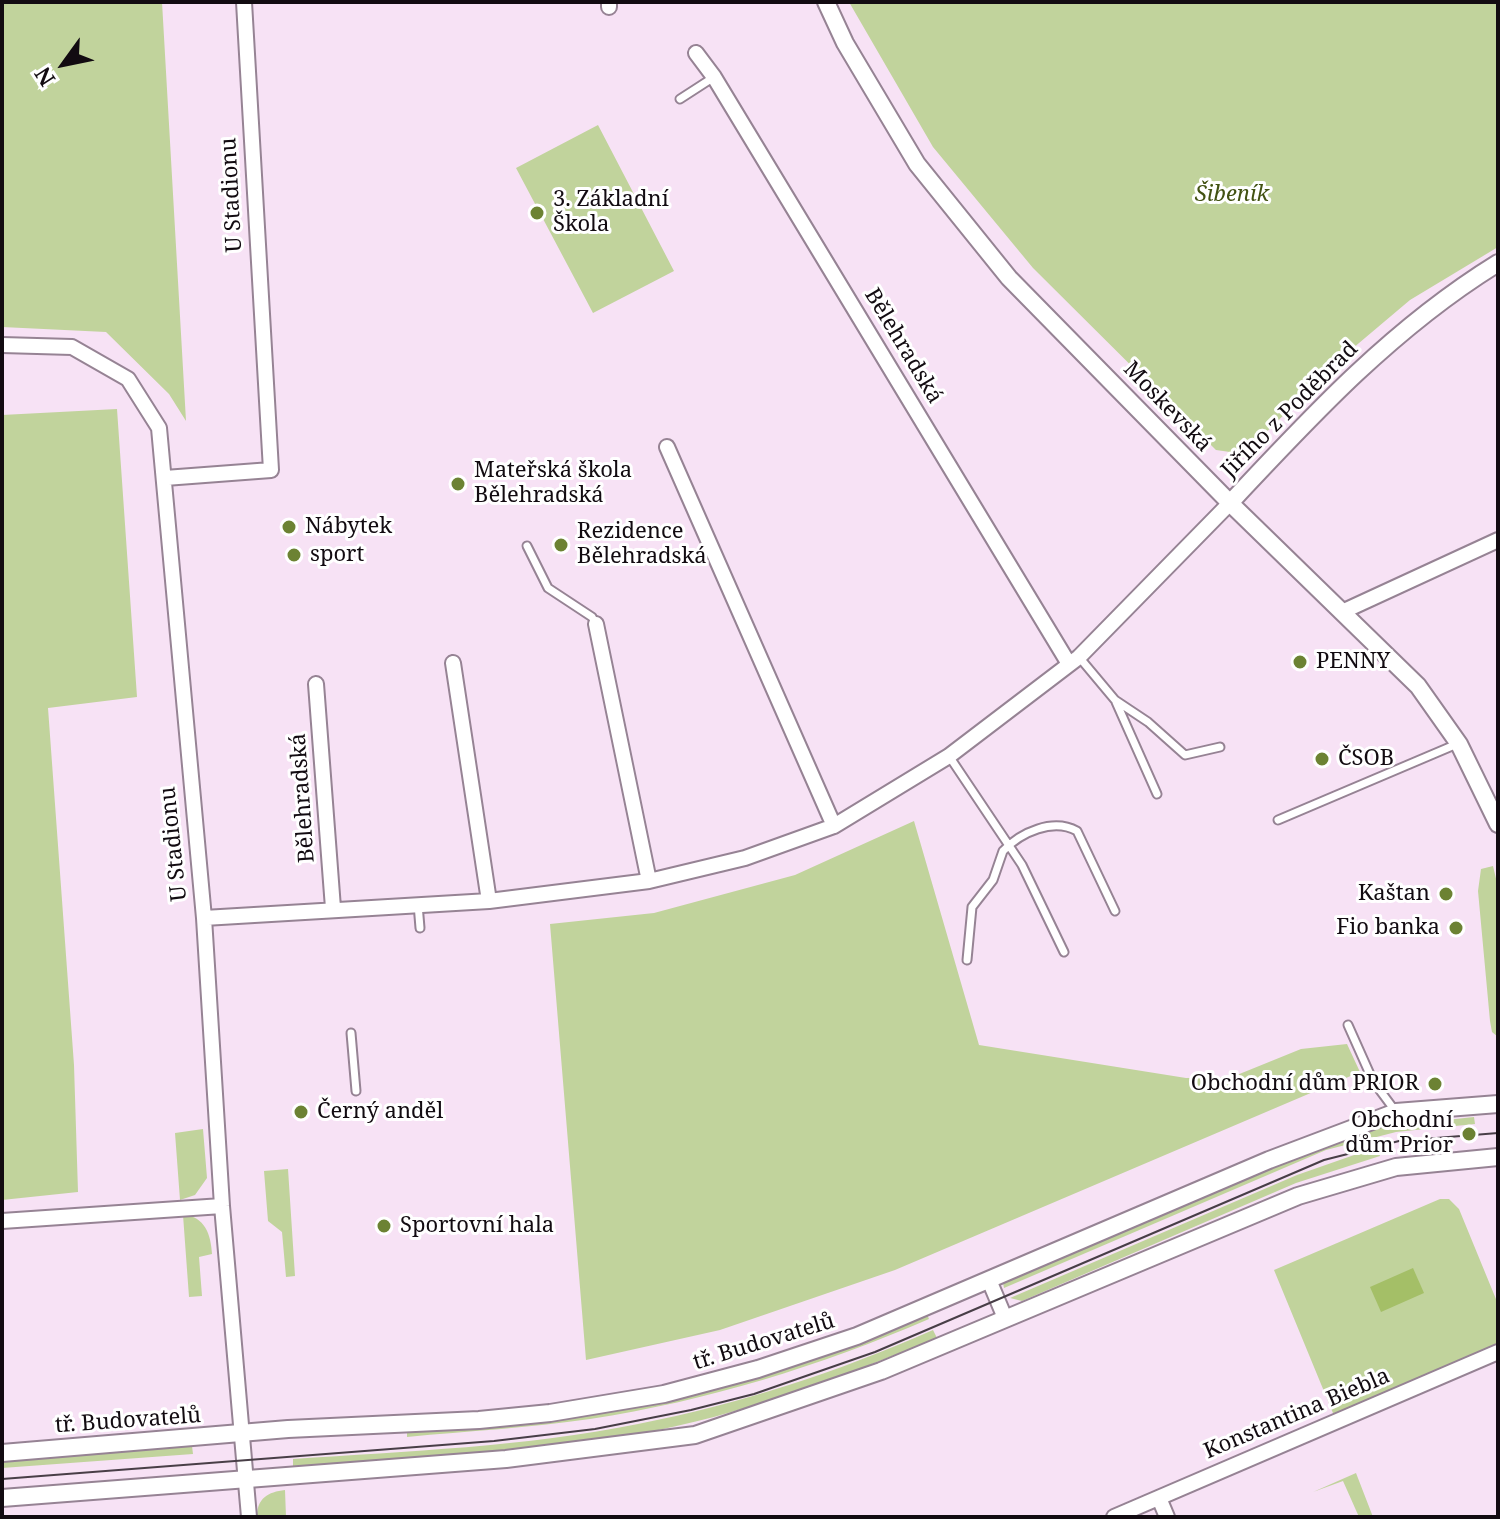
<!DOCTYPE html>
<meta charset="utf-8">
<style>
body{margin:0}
#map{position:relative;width:1500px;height:1519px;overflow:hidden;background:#f7e2f5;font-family:"Noto Serif",serif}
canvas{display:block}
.frame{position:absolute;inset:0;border:4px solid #120b11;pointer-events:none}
.north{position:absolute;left:24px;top:24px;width:80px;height:80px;-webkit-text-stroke:6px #fff;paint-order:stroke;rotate:237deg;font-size:22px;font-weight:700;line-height:32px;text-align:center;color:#120b11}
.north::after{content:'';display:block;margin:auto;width:28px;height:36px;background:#120b11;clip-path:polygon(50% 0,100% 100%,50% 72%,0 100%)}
</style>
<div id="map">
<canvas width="1500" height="1519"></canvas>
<div class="frame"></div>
<div class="north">N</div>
</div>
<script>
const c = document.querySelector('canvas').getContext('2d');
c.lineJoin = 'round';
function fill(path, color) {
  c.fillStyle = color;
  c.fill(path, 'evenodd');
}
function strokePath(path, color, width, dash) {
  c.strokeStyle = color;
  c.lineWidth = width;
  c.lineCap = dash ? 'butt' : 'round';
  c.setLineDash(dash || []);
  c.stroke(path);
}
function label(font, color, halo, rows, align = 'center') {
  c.font = font + ' "Noto Serif",serif';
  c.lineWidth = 6;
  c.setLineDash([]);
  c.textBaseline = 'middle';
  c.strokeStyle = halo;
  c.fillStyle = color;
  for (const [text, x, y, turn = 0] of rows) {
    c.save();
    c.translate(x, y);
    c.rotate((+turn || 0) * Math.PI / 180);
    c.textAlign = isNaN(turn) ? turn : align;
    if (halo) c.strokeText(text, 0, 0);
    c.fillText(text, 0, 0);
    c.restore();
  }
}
const green = new Path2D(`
 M2 2H162L186 421 169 394 106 332 2 327Z
 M849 2H1498V247L1410 300 1346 354 1244 454 1216 450 1033 268 933 147Z
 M598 125 674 271 593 313 516 168Z
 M117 409 137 697 48 708 74 1065 78 1192 2 1200V415Z
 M914 821 979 1045 1186 1078 1232 1077 1301 1049 1347 1044 1360 1072 895 1270 720 1330 586 1360 550 924 654 913 795 875Z
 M1493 866 1498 887V1037L1492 1032 1490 1021 1478 891 1481 869Z
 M1474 1117 1475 1124 1396 1132 1326 1150 1004 1288 1003 1283 1171 1206 1372 1128Z
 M203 1129 207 1178 195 1195 180 1200 175 1133Z
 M1377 1147 1380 1156 1296 1183 1022 1301 1010 1298 1297 1175Z
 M288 1169 295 1276 286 1277 282 1232 268 1221 264 1171Z
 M1440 1199H1449L1459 1209 1498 1304V1347L1335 1418 1274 1270Z
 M183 1215C205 1216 211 1235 212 1254L199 1257 202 1296 189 1297Z
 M926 1312 929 1319C820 1366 707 1401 590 1419 529 1428 468 1431 407 1437V1429L589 1411Z
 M933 1330 937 1338C841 1377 740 1416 637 1434 524 1454 408 1459 293 1466V1459C408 1451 525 1447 638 1424 740 1404 838 1372 933 1330Z
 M192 1446 193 1454 2 1468V1461Z
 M1356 1473 1373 1517H1359L1343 1481 1313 1492Z
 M285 1490 286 1517H257C257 1498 268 1492 285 1490Z`);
const water = new Path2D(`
 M1413 1268 1424 1293 1381 1312 1370 1287Z`);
const service = new Path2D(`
 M680 99 714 77
 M527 546 548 588 592 617 596 624
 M1079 657 1115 700 1148 722 1185 755 1220 747
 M1116 702 1157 794
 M949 756 1022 865 1064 952
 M1278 820 1457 744
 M418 904 420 928
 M967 960 972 907 993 880 1003 851C1021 832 1053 818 1077 831L1115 911
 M1348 1025 1373 1081 1396 1112
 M351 1033 356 1091`);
const minor = new Path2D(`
 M609 2V7
 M696 53 714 77 1069 664
 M2 345 72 347 128 379 159 428 204 918 222 1206 249 1517
 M667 447 834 826
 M165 478 271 470 244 2
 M1344 611 1498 540
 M596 624 649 881
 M453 663 489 901
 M316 684 333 908
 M204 918 489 901 649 881 745 858 834 826 949 756 1079 657 1230 503
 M2 1221 222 1206
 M989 1280 1005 1318
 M1159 1498 1167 1517
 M1114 1517 1498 1352`);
const tertiary = new Path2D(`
 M826 2 845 43 917 164 1009 278 1230 503 1418 686 1459 744 1498 824
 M1230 503C1313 414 1394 327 1498 263
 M2 1453 288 1429 479 1420 550 1413 664 1394 758 1369 857 1336 1269 1160 1396 1112 1498 1104
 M2 1498 506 1459 695 1435 881 1371 1298 1196 1396 1167 1498 1157`);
const tram = new Path2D(`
 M2 1479 494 1441 595 1429 691 1410 754 1394 875 1352 1324 1160 1399 1141 1498 1133`);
const markers = [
 [537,213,8,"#6c8233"],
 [458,484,8,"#6c8233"],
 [289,527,8,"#6c8233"],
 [561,545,8,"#6c8233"],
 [294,555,8,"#6c8233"],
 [1300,662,8,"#6c8233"],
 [1322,759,8,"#6c8233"],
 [1446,894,8,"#6c8233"],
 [1456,928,8,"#6c8233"],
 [1435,1084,8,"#6c8233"],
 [301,1112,8,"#6c8233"],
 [1469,1134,8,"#6c8233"],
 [384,1226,8,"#6c8233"]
];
const streetNames = [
 ["U Stadionu",232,195,-93],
 ["Bělehradská",903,346,59],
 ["Moskevská",1167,407,46],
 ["Jiřího z Poděbrad",1290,410,-45],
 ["Bělehradská",303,798,-94],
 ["U Stadionu",174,844,-96],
 ["tř. Budovatelů",764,1342,-17],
 ["Konstantina Biebla",1297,1414,-23],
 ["tř. Budovatelů",128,1421,-4]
];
const parkNames = [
 ["Šibeník",1232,195]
];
const poiNames = [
 ["3. Základní",553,200],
 ["Škola",553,225],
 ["Mateřská škola",474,471],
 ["Bělehradská",474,496],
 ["Nábytek",305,527],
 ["Rezidence",577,532],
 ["Bělehradská",577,557],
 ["sport",310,555],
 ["PENNY",1316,662],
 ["ČSOB",1338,759],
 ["Kaštan",1430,894,"right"],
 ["Fio banka",1440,928,"right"],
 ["Obchodní dům PRIOR",1419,1084,"right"],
 ["Černý anděl",317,1112],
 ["Obchodní",1453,1121,"right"],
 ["dům Prior",1453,1146,"right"],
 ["Sportovní hala",400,1226]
];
fill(green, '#c1d39c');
fill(water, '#a4bf67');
strokePath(service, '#968394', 11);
strokePath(minor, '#968394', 18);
strokePath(tertiary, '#968394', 20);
strokePath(service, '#fff', 7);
strokePath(minor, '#fff', 14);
strokePath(tertiary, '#fff', 16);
strokePath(tram, '#483e47', 2);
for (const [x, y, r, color] of markers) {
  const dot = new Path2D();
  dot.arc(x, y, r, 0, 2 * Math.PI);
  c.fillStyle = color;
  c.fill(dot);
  strokePath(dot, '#fff', 3);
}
label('22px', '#120b11', '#fff', streetNames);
label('italic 22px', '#425212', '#fff', parkNames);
label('22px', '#120b11', '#fff', poiNames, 'left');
</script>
